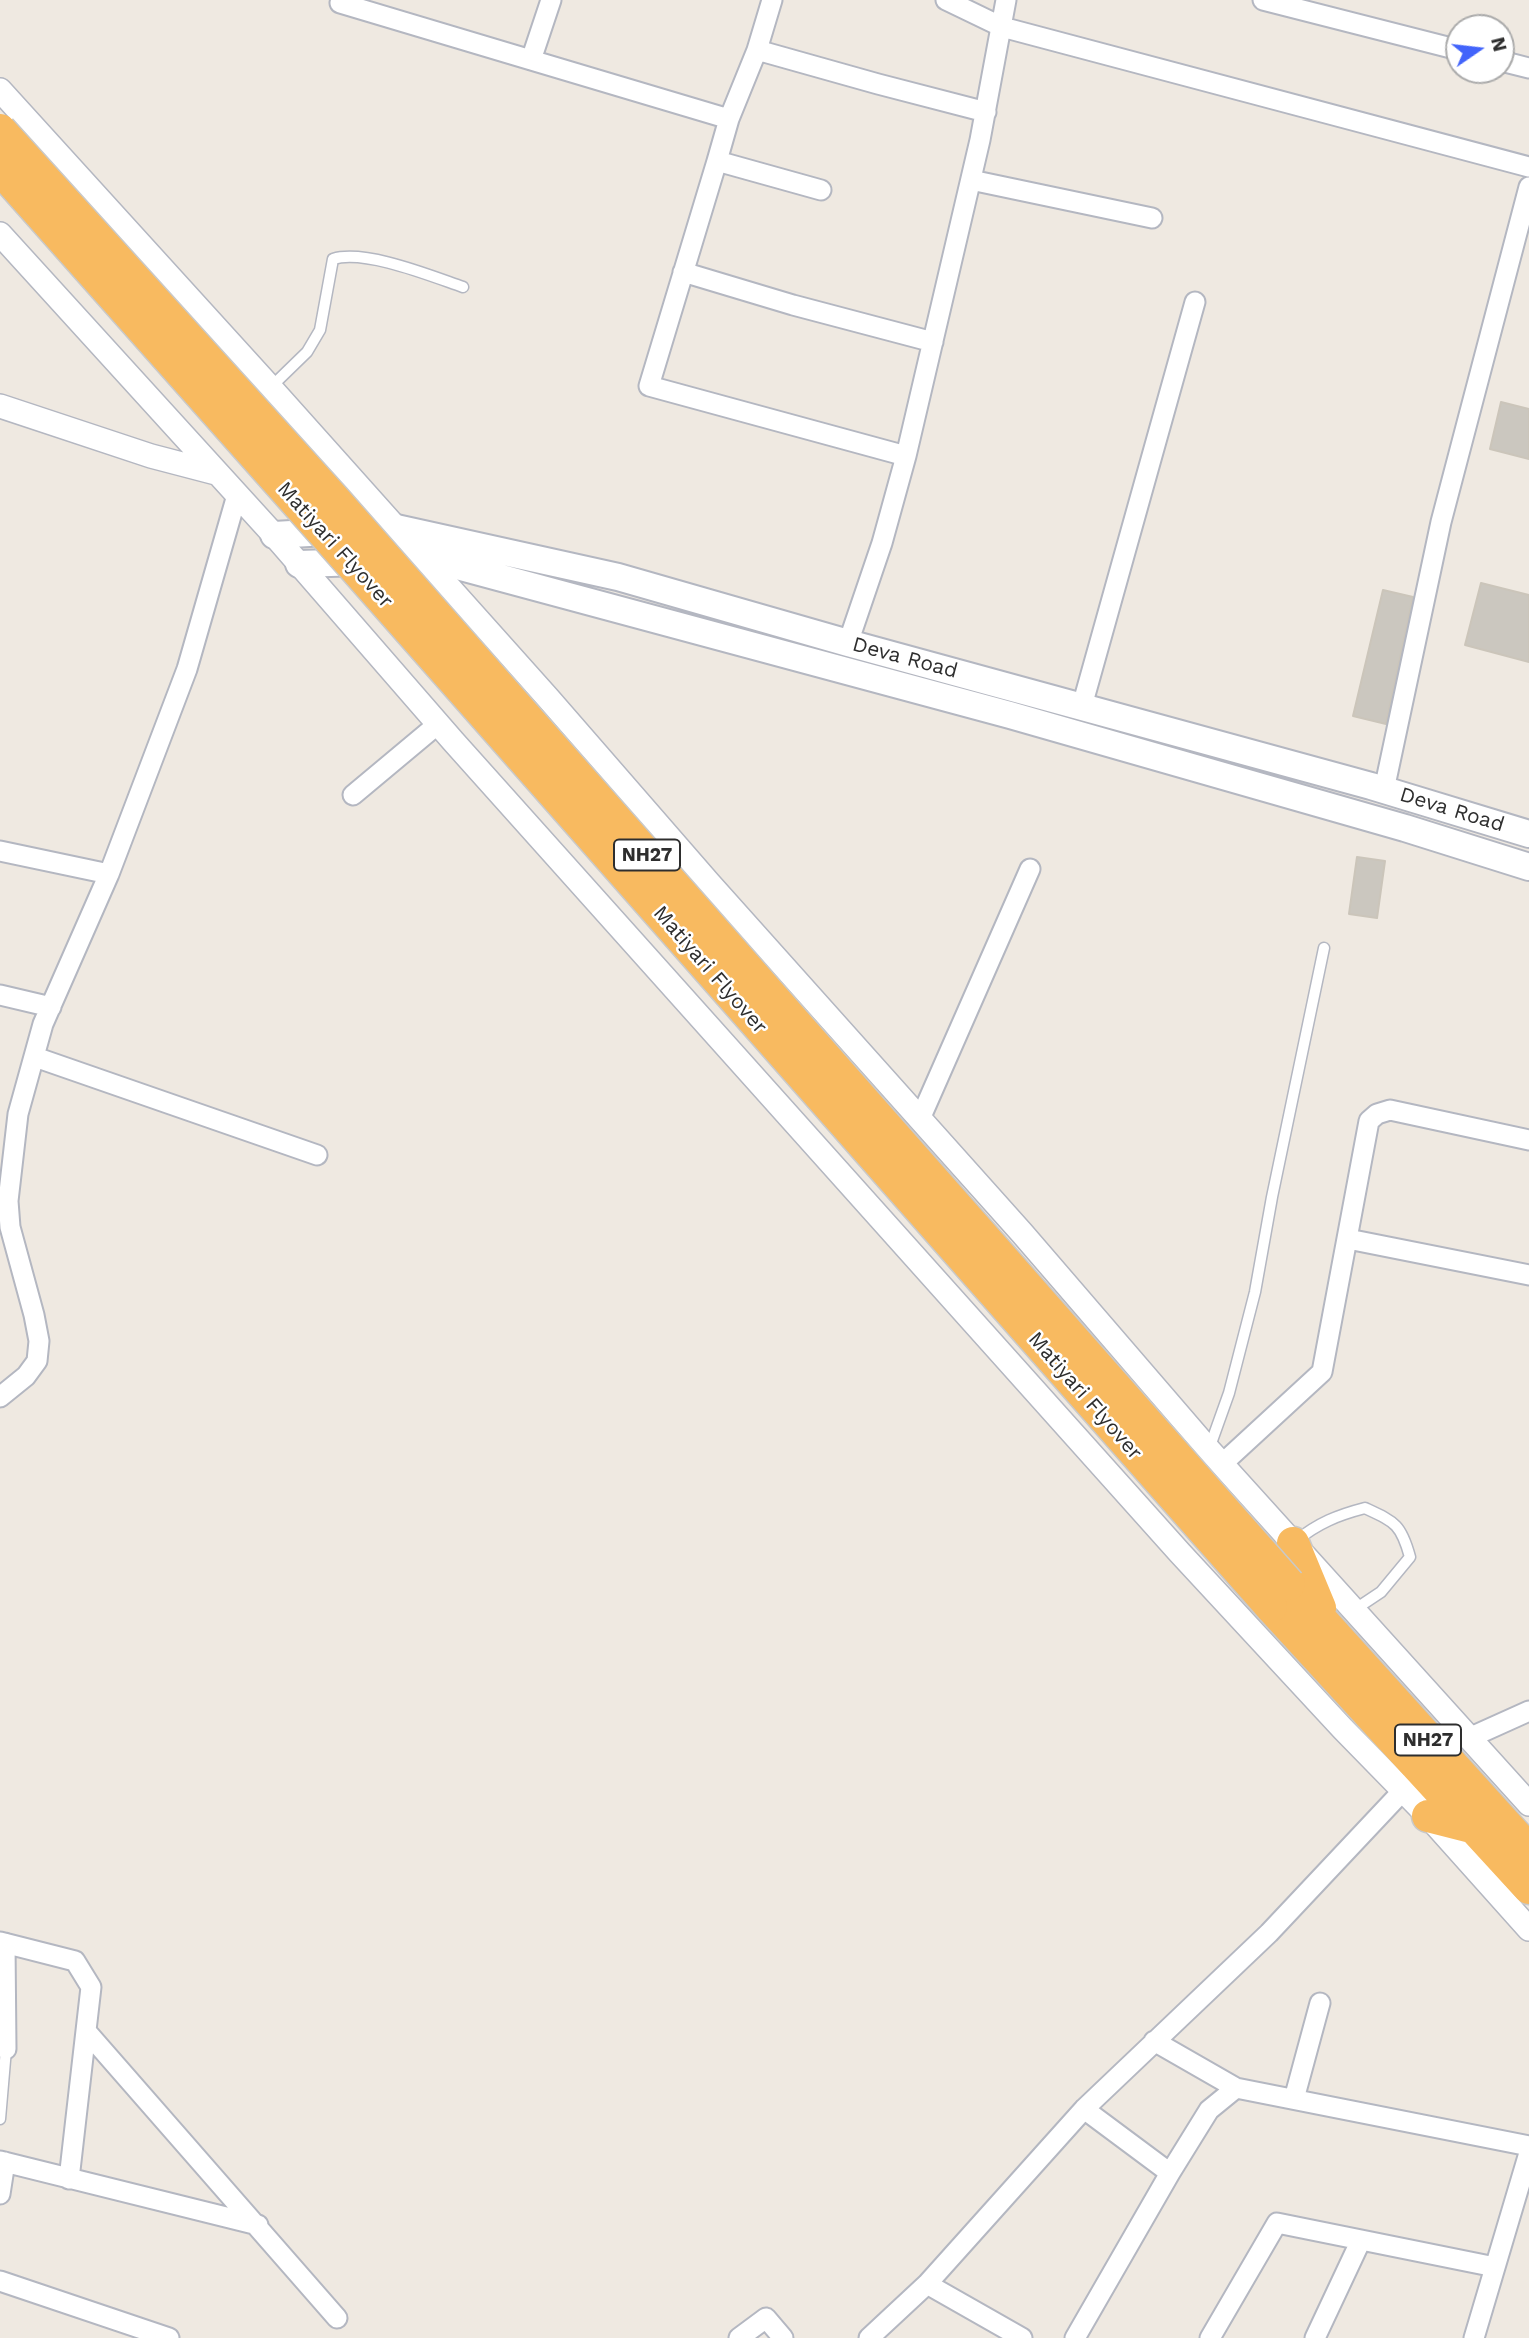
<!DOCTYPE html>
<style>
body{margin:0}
#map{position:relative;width:1529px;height:2338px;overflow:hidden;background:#efe9e1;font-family:"Work Sans",sans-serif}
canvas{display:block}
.north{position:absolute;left:1445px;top:14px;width:70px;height:70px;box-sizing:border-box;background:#fff;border:2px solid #ababab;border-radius:50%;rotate:76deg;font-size:19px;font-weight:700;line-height:28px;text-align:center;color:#2e2e2e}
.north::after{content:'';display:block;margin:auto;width:24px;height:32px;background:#4264fb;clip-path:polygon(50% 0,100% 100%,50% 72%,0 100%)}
</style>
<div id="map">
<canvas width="1529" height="2338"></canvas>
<div class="north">N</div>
</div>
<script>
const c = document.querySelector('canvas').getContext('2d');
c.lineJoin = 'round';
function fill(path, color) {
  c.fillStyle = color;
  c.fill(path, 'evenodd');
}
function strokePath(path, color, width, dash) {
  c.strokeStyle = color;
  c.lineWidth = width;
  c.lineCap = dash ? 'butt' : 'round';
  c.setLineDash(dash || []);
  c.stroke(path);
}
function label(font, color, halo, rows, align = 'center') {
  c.font = font + ' "Work Sans",sans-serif';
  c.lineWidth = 5;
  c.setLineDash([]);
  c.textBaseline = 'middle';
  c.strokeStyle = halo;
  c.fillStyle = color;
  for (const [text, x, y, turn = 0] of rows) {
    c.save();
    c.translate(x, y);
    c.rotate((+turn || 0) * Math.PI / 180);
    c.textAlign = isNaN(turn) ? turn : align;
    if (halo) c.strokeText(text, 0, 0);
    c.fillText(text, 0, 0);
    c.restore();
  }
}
const building = new Path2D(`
 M1501 402 1529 409V459L1490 449Z
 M1481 583 1529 595V662L1465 645Z
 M1383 590 1413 597 1386 724 1353 716Z
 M1357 857 1385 861 1377 918 1349 914Z`);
const service = new Path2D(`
 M271 387 307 352 320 330 333 259C365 249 431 276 463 287
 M1209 1449 1229 1393 1255 1292 1272 1197 1324 948
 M1296 1541C1318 1523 1338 1515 1365 1508 1395 1522 1401 1524 1410 1557L1381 1592 1354 1610
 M0 2119 6 2049`);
const minor = new Path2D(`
 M551 0 531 60 729 119
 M772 0 757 50 729 119 717 161 821 190
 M946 0 1002 27 1529 167
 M1263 0 1459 50
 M340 3 531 60
 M757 50 878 84 986 112
 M1501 61 1529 68
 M717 161 649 386 906 456
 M971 180 1152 218
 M683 272 793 305 933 342
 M848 643 882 543 906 456 980 140 1006 0
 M1082 706 1195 302
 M1384 790 1441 522 1529 187
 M353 795 438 724
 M0 851 109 874
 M0 995 51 1007
 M35 1057 317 1155
 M920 1119 1030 869
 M1348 1239 1529 1275
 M0 1397 26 1376 37 1361 39 1341 34 1315 10 1227 8 1201 18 1114 43 1024 109 874 187 669 237 495
 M1222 1464 1322 1372 1369 1121 1377 1114 1390 1110 1529 1140
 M1469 1738 1529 1711
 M0 1942 75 1961 91 1987 69 2179
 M5 1943 6 2049
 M86 2031 337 2318
 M1154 2041 1236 2088 1529 2146
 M1294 2099 1320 2003
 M1084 2109 1170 2173
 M0 2161 258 2225
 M0 2194 5 2162
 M0 2281 169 2338
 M927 2284 1022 2338
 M739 2338 766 2318 783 2338
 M869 2338 927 2284 1084 2109 1269 1933 1412 1781
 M1075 2338 1170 2173 1209 2110 1236 2088
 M1210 2338 1277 2223 1495 2267
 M1315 2338 1361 2240
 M1474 2338 1529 2153`);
const tertiary = new Path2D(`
 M0 90 270 387 548 698 709 883 1022 1233 1209 1450 1529 1804
 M0 234 274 535 453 741 1180 1553 1343 1729 1428 1816 1529 1929
 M0 406 151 456 216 473`);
const secondary = new Path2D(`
 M274 535 396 528 618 577 848 643 1371 786 1529 834
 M299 564 424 560 446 563 1010 715 1405 828 1529 867`);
const trunk = new Path2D(`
 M1293 1543 1320 1608
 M1289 1584 1529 1850
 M1271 1607 1529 1888
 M1428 1816 1475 1828`);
const trunkBridge = new Path2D(`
 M0 130 334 499 1289 1584
 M0 169 338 549 1271 1607`);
const shields = [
 [647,855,66],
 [1428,1740,66]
];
const shieldNames = [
 ["NH27",647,855],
 ["NH27",1428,1740]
];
const streetNames = [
 ["Matiyari Flyover",335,545,48],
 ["Deva Road",905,658,15],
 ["Deva Road",1452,810,17],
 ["Matiyari Flyover",710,970,49],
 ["Matiyari Flyover",1085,1396,49]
];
fill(building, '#cbc7bf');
strokePath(building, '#cbc5ba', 2);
strokePath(service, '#b4b7c1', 13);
strokePath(minor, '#b4b7c1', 23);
strokePath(tertiary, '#b4b7c1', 26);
strokePath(secondary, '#b4b7c1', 30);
strokePath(trunk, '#c9c9c9', 35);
strokePath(service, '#fff', 10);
strokePath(minor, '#fff', 19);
strokePath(tertiary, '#fff', 23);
strokePath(secondary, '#fff', 26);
strokePath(trunk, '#f8ba60', 32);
strokePath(trunkBridge, '#c9c9c9', 35, []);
strokePath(trunkBridge, '#f8ba60', 32);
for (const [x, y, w] of shields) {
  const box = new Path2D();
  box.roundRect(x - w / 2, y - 15.5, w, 31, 5);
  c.fillStyle = '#fff';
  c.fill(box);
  strokePath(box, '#2e2e2e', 2);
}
label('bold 19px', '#2e2e2e', null, shieldNames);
label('21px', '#2e2e2e', '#fff', streetNames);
</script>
